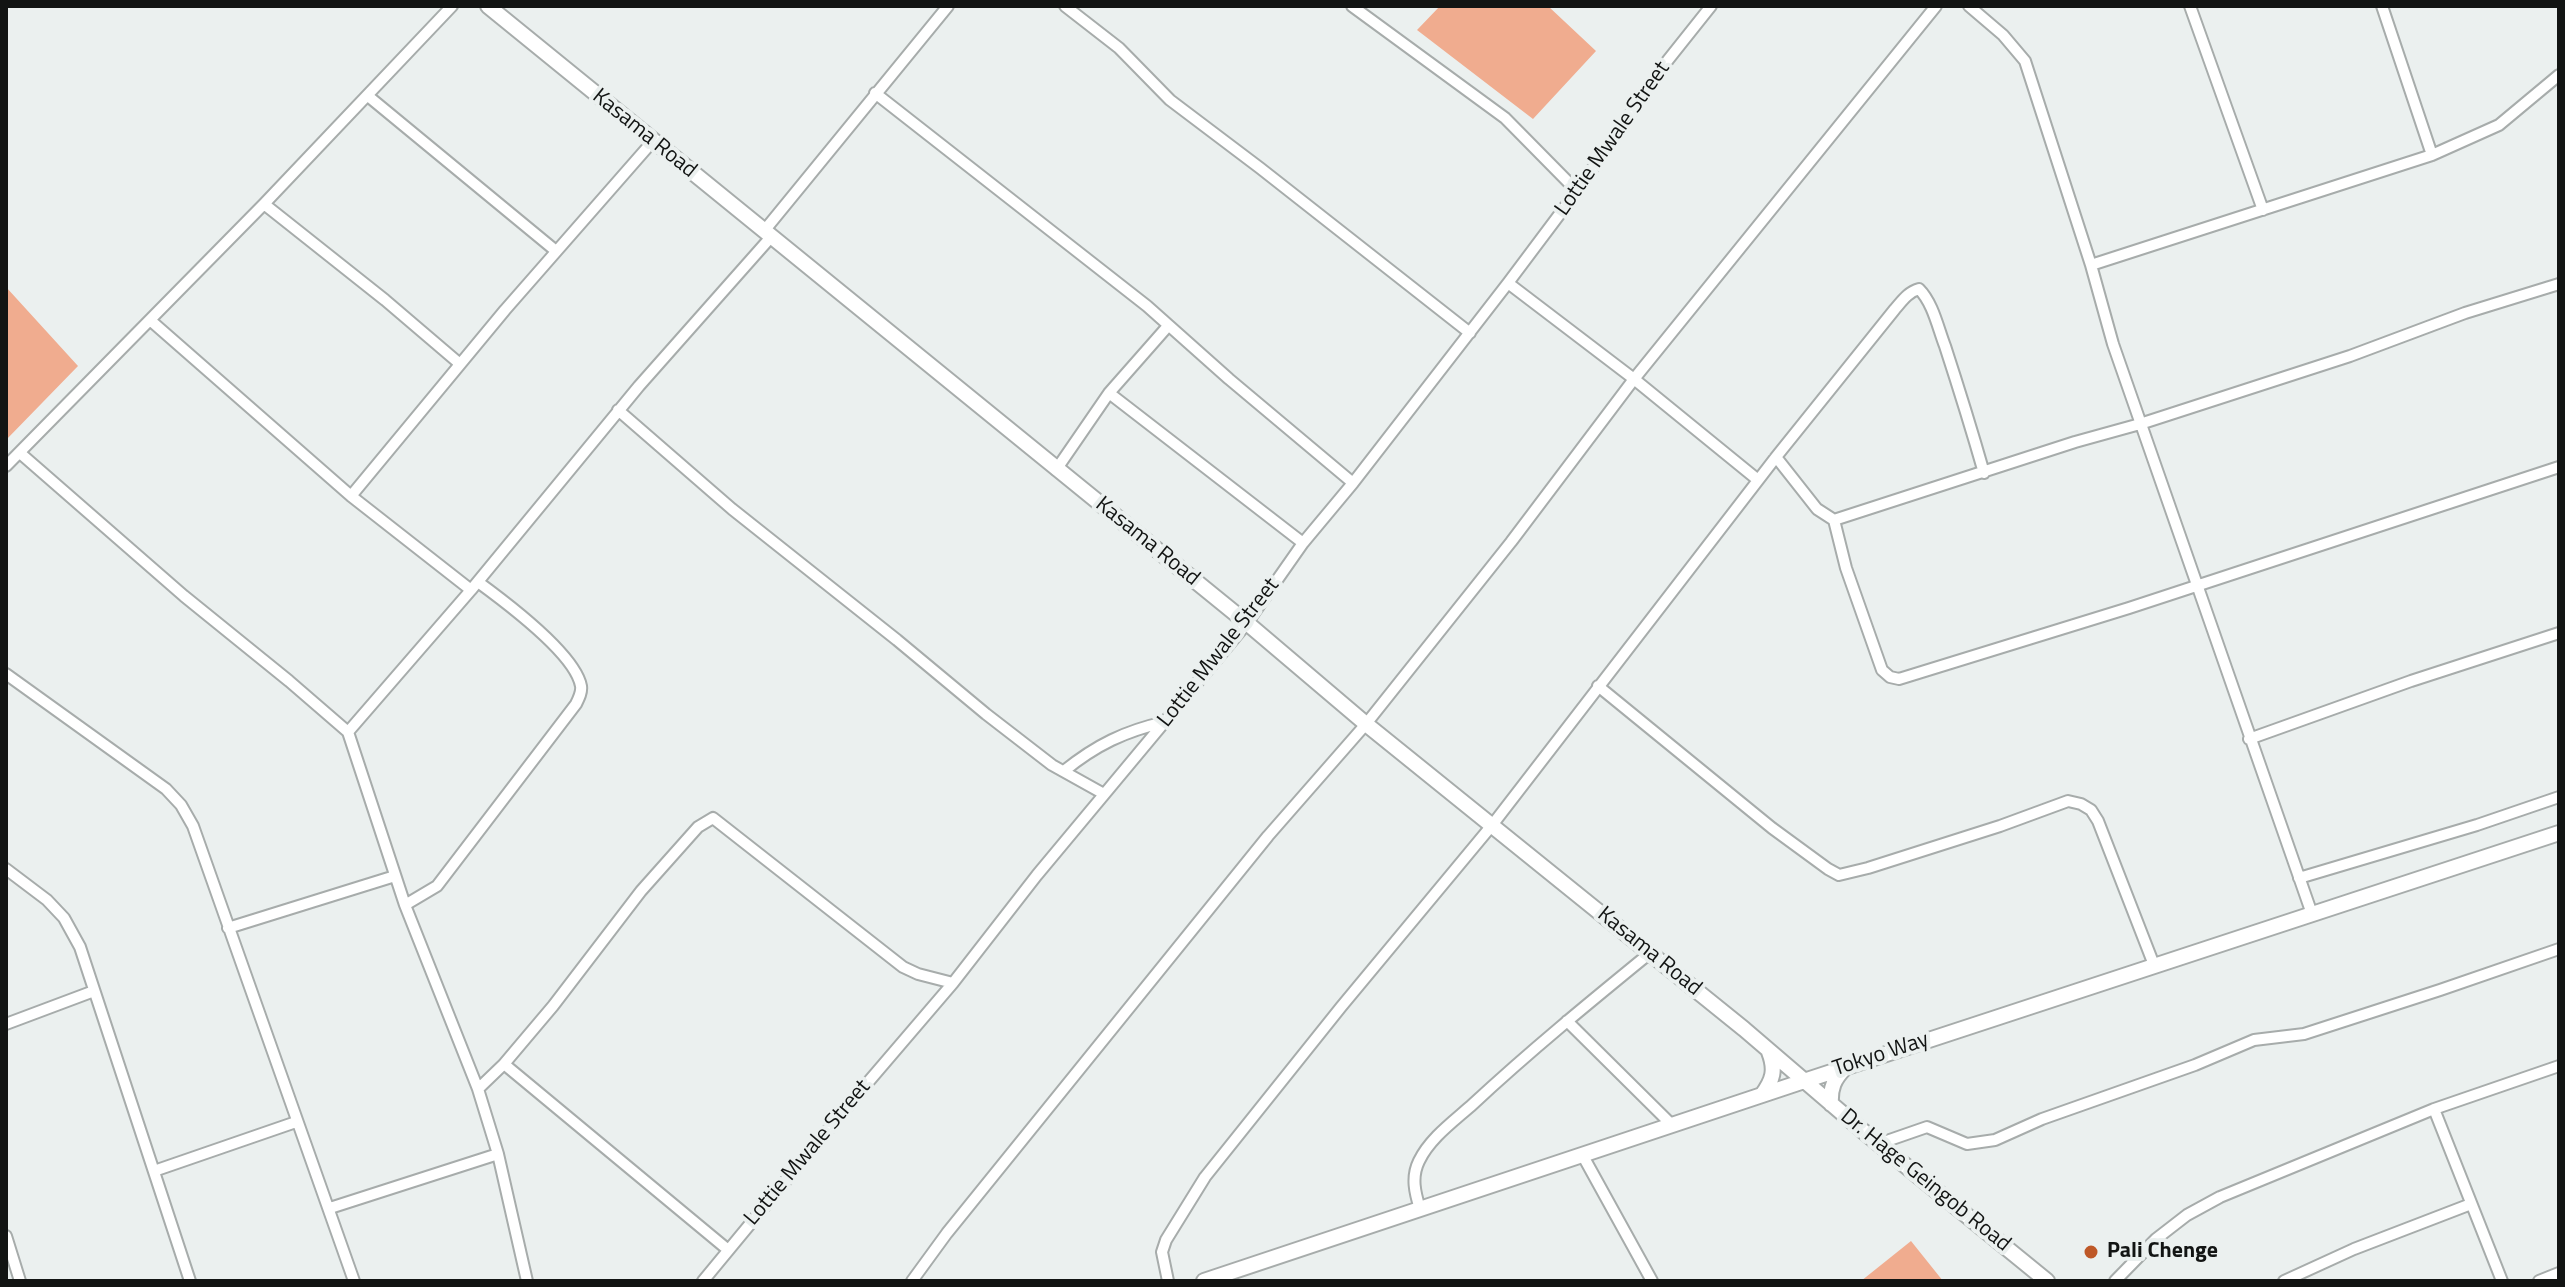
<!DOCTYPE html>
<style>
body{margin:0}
#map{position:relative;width:2565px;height:1287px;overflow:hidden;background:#ebf0ef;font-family:"Titillium Web",sans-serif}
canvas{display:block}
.frame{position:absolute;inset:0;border:8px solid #121413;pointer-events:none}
</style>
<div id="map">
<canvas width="2565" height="1287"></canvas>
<div class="frame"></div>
</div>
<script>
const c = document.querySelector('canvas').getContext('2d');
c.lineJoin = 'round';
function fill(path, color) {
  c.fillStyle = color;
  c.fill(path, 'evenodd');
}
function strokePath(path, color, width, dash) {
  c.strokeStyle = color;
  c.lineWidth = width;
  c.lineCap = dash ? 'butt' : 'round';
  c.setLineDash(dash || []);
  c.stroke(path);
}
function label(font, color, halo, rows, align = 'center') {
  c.font = font + ' "Titillium Web",sans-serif';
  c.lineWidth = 8;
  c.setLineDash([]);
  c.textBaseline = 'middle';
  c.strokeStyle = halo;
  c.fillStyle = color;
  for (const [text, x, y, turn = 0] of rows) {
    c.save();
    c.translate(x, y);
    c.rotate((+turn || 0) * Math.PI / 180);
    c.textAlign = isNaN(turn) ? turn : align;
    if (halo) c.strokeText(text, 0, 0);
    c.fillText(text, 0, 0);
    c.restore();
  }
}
const green = new Path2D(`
 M1440 6H1548L1596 51 1533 119 1417 30Z
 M6 287 78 366 6 440Z
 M1911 1241 1943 1281H1861Z`);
const street = new Path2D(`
 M1065 6 1119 48 1170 100 1260 168 1470 333
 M1352 6 1505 118 1577 191
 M1969 6 2003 35 2025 61 2091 265 2113 344 2312 914
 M2190 6 2263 210
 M2382 6 2432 155
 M875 93 1147 306 1229 379 1353 483
 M368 96 556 251
 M264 204 385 300 460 364
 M764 231 948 6
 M2091 265 2432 155 2499 125 2559 75
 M1508 283 1634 379 1758 480
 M150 320 351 496 471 590
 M1109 393 1303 543
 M618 410 732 509 897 640 986 714 1052 765 1104 794
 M20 453 184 596 289 681 348 732 405 905 478 1089 498 1154 527 1281
 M1776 457 1817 509 1834 520 1846 568 1882 670 1890 677 1899 679 2129 608 2559 467
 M6 466 264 204 452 6
 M1056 470 1109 393 1168 326
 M351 496 505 310 653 141
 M1834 520 2075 442 2140 424 2350 356 2465 313 2559 284
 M6 674 166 789 181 805 193 826 354 1281
 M1598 686 1772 828 1828 869 1839 875 1868 868 2000 826 2068 801 2081 804 2091 810 2098 821 2154 965
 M348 732 471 590 639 386 771 237
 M2249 739 2411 681 2559 633
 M1064 771C1096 745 1125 731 1165 722
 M6 869 47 900 64 918 80 947 190 1281
 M2299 878 2477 825 2559 797
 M405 905 437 886 576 704C579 698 582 692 581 686 575 654 504 601 478 582
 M228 928 395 876
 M1567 1021 1672 1125
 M6 1024 94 991
 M504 1064 553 1006 641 891 698 827 713 818 903 967 918 974 953 983
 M478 1089 504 1064 727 1249
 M2434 1109 2502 1281
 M1878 1144 1927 1127 1967 1144 1995 1140 2042 1119 2195 1065 2254 1040 2304 1034 2440 990 2559 949
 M1583 1156 1652 1281
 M154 1171 296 1122
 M330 1208 498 1154
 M1420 1209C1415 1193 1411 1177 1419 1161 1430 1138 1454 1121 1473 1104 1530 1051 1590 1002 1650 953
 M6 1236 20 1281
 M703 1281 846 1108 953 983 1037 875 1247 623 1303 543 1353 483 1508 283 1577 191 1668 60 1711 6
 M912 1281 947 1233 1268 836 1366 724 1511 542 1634 379 1936 6
 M1168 1281 1162 1252 1166 1240 1205 1177 1341 1007 1493 824 1776 457 1895 309C1902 301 1908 292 1919 289 1933 303 1938 328 1945 346 1959 389 1972 431 1984 473
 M2115 1281 2156 1239 2187 1215 2220 1197 2434 1109 2559 1066
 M2284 1281 2354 1249 2471 1204
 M2539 1281 2559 1273`);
const secondary = new Path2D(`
 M488 6 1247 623 1366 724 1744 1029 1863 1131 2047 1281
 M1762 1095C1773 1080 1776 1070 1769 1052
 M1831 1104C1830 1088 1834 1079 1845 1068
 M1204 1281 1804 1081 2559 833`);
const markers = [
 [2091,1252,8,"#be5827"]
];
const streetNames = [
 ["Kasama Road",644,134,39],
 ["Lottie Mwale Street",1613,139,-55],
 ["Kasama Road",1147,542,39],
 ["Lottie Mwale Street",1219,653,-52],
 ["Kasama Road",1649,952,39],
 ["Tokyo Way",1881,1055,-18],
 ["Lottie Mwale Street",808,1153,-50],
 ["Dr. Hage Geingob Road",1925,1181,39]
];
const poiNames = [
 ["Pali Chenge",2107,1252]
];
fill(green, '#f0ac8f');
strokePath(street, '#a7acab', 14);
strokePath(secondary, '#a7acab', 18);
strokePath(street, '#fff', 10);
strokePath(secondary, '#fff', 14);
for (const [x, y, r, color] of markers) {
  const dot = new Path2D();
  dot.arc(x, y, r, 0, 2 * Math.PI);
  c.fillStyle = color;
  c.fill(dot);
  strokePath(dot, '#ebf0ef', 3);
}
label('22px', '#121413', '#ebf0ef', streetNames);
label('bold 22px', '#121413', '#ebf0ef', poiNames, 'left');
</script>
